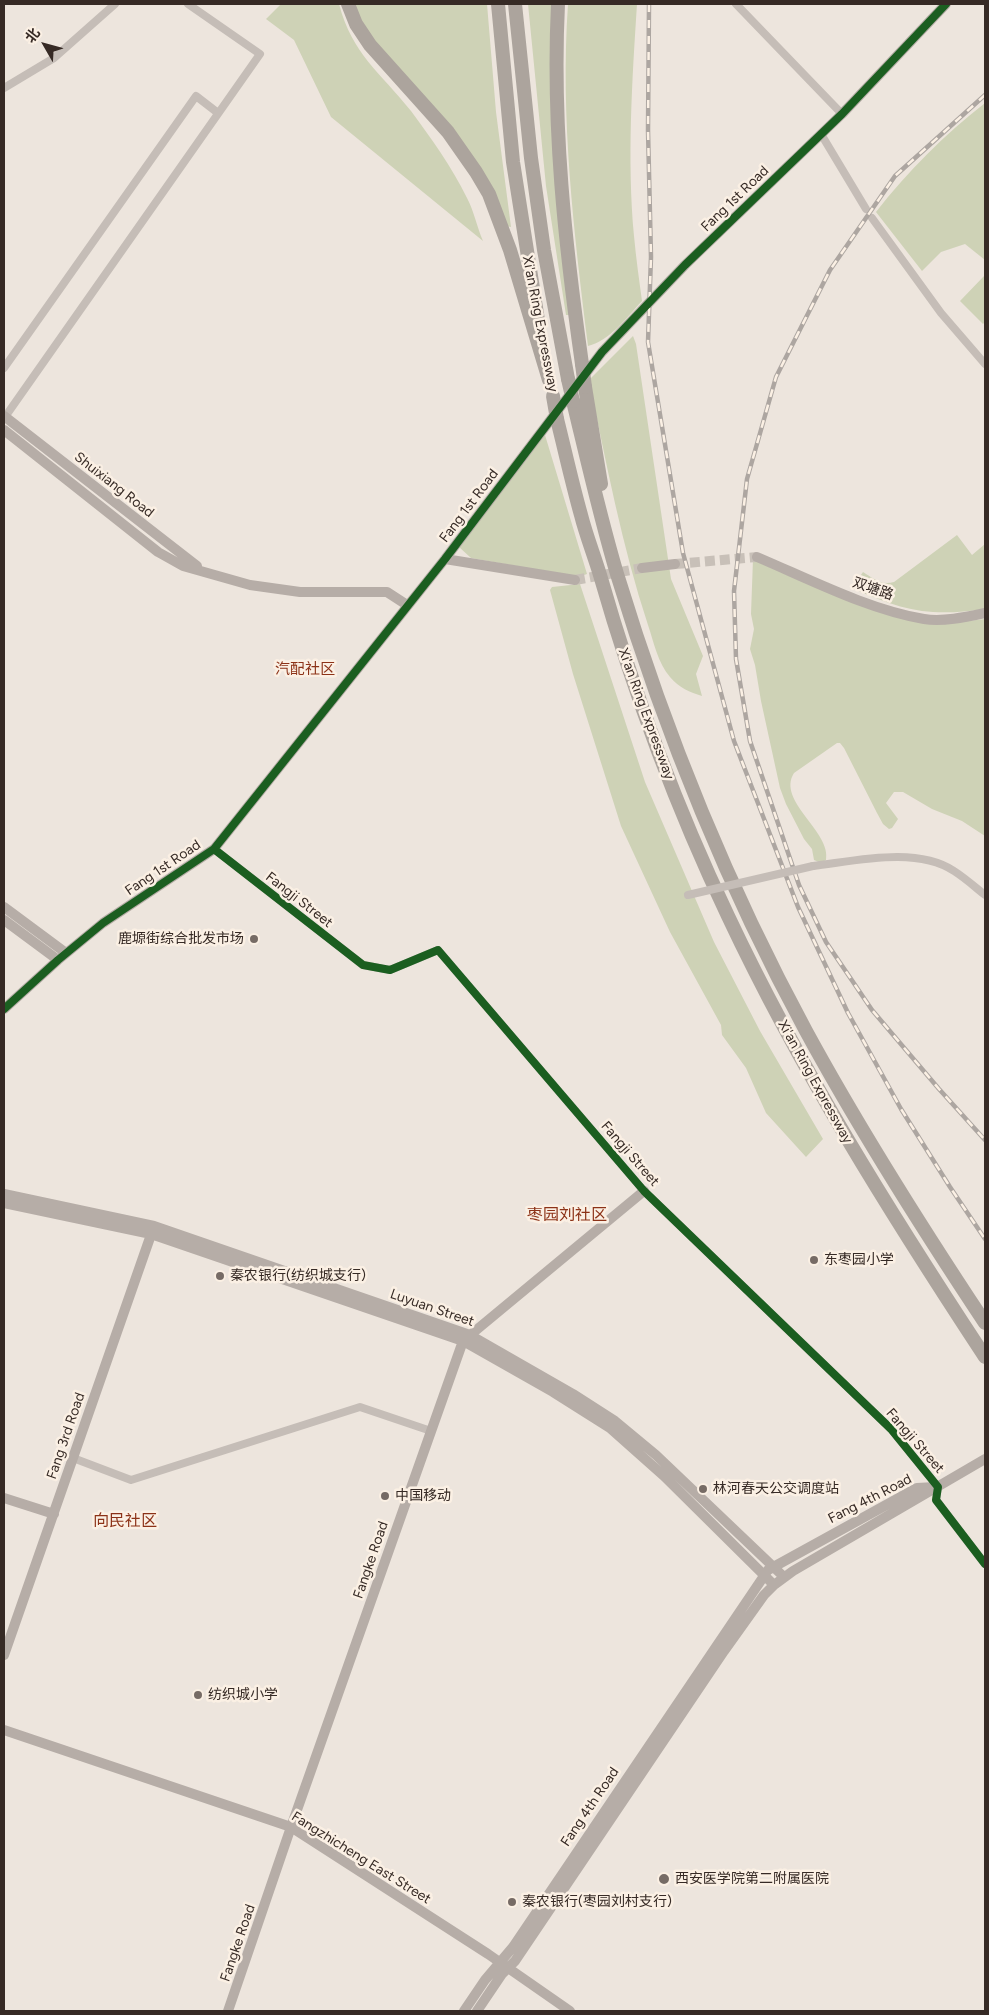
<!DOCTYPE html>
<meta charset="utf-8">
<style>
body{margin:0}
#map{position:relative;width:989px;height:2015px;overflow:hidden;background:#ede5dd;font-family:Figtree,"Noto Sans SC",sans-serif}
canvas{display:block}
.frame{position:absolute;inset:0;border:5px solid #362a25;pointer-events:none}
.north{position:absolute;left:20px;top:20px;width:50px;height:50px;-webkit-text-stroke:4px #fbf0e4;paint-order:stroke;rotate:308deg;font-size:14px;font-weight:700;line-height:20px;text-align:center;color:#362a25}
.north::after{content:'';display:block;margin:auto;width:18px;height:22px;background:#362a25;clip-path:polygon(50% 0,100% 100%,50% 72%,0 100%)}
</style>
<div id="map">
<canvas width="989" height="2015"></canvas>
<div class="frame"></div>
<div class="north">北</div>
</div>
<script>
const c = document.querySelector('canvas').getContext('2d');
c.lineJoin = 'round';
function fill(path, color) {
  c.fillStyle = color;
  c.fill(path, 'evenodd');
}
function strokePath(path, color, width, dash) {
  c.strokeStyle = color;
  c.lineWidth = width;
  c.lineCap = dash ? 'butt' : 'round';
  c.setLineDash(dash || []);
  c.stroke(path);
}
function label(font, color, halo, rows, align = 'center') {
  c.font = font + ' Figtree,"Noto Sans SC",sans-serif';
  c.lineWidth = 5;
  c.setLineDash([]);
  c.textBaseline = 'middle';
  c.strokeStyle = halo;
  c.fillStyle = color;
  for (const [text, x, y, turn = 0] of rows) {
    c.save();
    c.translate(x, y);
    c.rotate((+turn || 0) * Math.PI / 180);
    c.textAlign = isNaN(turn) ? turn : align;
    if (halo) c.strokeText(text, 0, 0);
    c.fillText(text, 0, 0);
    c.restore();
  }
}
const green = new Path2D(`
 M281 4H339C352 54 380 72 411 111 431 138 452 167 467 198 474 211 477 227 483 241L331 117 294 40 266 19Z
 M354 4H487L496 112 511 227 506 226 496 199 379 48 360 18Z
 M528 4H554L570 315H566L546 186Z
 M568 4H637C632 81 627 160 634 236 636 258 639 279 642 301 627 317 610 341 588 346 574 233 560 118 568 4Z
 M985 103V260L965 244 941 252 922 271 876 212C908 171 944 135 985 103Z
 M985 275V322L983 324 960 301Z
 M633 336 636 344 671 579 703 656 696 674 702 696C690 692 679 688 670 677 658 663 654 643 648 625 622 546 606 462 589 380Z
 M545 435 587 574 578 577 471 558 459 547Z
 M957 535 972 555 985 544V609C930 617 903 611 852 588L863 572C873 578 881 586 894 582Z
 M753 559 868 606 968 621 985 619V836L962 821 932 809 903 792H894L886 803 898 819 892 828 889 829 883 824 877 813 844 748 840 743H837L794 773C776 801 832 832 826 860L821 863 814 860 812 849 804 839 786 804 780 788 761 701 755 665 750 649 754 629 751 614Z
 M580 584 645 782 714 942 760 1031 823 1139 806 1157 766 1113 746 1068 722 1035 721 1025 670 932 621 826 573 674 550 590 552 587Z`);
const secondaryTunnel = new Path2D(`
 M675 564 757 557
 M575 580 642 568`);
const street = new Path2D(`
 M736 4 842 114
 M4 88 54 58 115 4
 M821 134 866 209
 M872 218 941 313 985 364
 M4 368 196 96 218 113
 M5 417 260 54 188 4
 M214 849 363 965 390 970 438 950 644 1191 891 1429 938 1487 936 1500 985 1564
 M813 866C855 861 917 846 954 871 965 878 975 887 985 895
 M73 1458 131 1480 360 1407 431 1431`);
const secondary = new Path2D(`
 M4 416 197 566
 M4 430 158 552 183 566 250 585 300 592H387L407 605
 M757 557C809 579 869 610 924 619 943 622 966 617 985 613
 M445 559 575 580
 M642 568 675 564
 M4 907 66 953
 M4 920 58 960
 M4 1009 58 960 103 923 214 849 445 559 602 352 685 265 842 114 946 4
 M4 1194 154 1226 470 1335 573 1394 615 1421 656 1455 784 1577
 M4 1203 151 1234 463 1341 553 1392 610 1428 664 1476 774 1585
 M4 1498 54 1514
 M4 1655 153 1229
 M4 1730 291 1827 488 1954 570 2011
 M228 2011 291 1827 463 1341 644 1191
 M464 2011 485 1980 513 1947 768 1570 917 1488 935 1487
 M477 2011 502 1974 515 1961 724 1651 764 1595 774 1585 793 1571 985 1459`);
const highway = new Path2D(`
 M348 4 356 24 370 45 448 132 476 172 489 194 510 250 549 380
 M498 4 513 162 538 320
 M515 4 531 158 544 250 568 379
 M558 4C552 125 565 244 582 364
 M585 387 601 484
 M573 401C587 459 600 517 617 574 665 732 728 887 806 1031 861 1132 922 1228 985 1323
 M557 419C565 451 572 483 581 515 586 535 594 555 600 575 633 690 676 807 728 916 801 1071 891 1214 985 1357`);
const rail = new Path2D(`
 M649 4 648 130 651 257 648 342 683 553 734 741 798 907 848 1013 901 1109 950 1187 985 1239
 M985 95 895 176 830 270 776 377 747 479 734 591 736 659 750 741 799 885 826 942 872 1010 939 1089 985 1140`);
const streetBridge = new Path2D(`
 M688 895 813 866`);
const highwayBridge = new Path2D(`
 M582 364 585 387
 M568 379 573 401
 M553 396 557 419`);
const cycleway = new Path2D(`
 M214 849 363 965 390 970 438 950 644 1191 891 1429 938 1487 936 1500 985 1564
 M4 1009 58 960 103 923 214 849 445 559 602 352 685 265 842 114 946 4`);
const markers = [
 [254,939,5,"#766b65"],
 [814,1260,5,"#766b65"],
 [220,1276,5,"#766b65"],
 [703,1489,5,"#766b65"],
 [385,1496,5,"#766b65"],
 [198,1695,5,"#766b65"],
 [664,1879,6,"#766b65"],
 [512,1902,5,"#766b65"]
];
const streetNames = [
 ["Fang 1st Road",735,199,-44],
 ["Xi'an Ring Expressway",540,324,79],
 ["Shuixiang Road",114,485,38],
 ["Fang 1st Road",469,506,-53],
 ["双塘路",873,589,19],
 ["Xi'an Ring Expressway",646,714,70],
 ["Fang 1st Road",163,868,-34],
 ["Fangji Street",299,900,38],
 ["Xi'an Ring Expressway",815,1082,61],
 ["Fangji Street",630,1154,49],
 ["Luyuan Street",432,1308,19],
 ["Fang 3rd Road",66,1436,-71],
 ["Fangji Street",915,1441,49],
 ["Fang 4th Road",870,1499,-27],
 ["Fangke Road",371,1560,-71],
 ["Fang 4th Road",590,1807,-56],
 ["Fangzhicheng East Street",361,1858,32],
 ["Fangke Road",238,1943,-71]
];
const poiNames = [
 ["鹿塬街综合批发市场",244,939,"right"],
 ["东枣园小学",824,1260],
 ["秦农银行(纺织城支行)",230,1276],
 ["林河春天公交调度站",713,1489],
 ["中国移动",395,1496],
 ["纺织城小学",208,1695],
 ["西安医学院第二附属医院",675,1879],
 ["秦农银行(枣园刘村支行)",522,1902]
];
const neighbourhoodNames = [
 ["汽配社区",305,670]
];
const quarterNames = [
 ["枣园刘社区",567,1215],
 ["向民社区",125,1521]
];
fill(green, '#ced2b6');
strokePath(secondaryTunnel, '#c8c0b8', 10, [10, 5]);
strokePath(street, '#c5bdb7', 8);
strokePath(secondary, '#b6ada7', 10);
strokePath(highway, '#aca49d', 14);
strokePath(rail, '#ada6a1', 4.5);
strokePath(rail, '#fbf0e4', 2.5, [8]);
strokePath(streetBridge, '#c5bdb7', 8);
strokePath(highwayBridge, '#aca49d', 14);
strokePath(cycleway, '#1b5e20', 8);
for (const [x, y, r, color] of markers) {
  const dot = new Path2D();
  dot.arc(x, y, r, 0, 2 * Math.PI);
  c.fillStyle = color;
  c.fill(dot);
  strokePath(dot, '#fbf0e4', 2);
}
label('14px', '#362a25', '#fbf0e4', streetNames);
label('14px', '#362a25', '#fbf0e4', poiNames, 'left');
label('15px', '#8c3217', '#fbf0e4', neighbourhoodNames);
label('16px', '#8c3217', '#fbf0e4', quarterNames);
</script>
